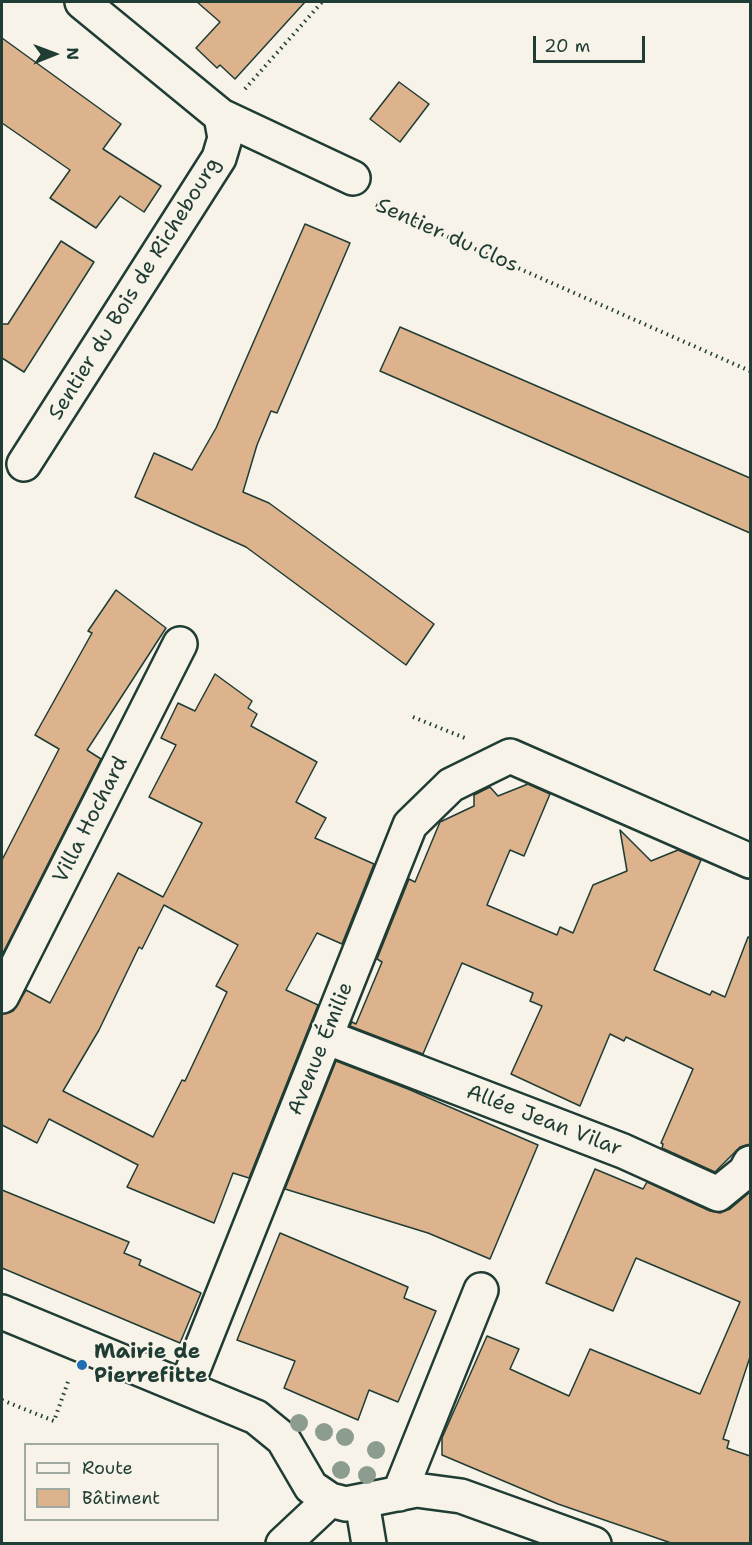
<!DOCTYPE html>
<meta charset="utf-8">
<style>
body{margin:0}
#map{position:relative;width:752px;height:1545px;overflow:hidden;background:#f7f3e8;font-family:"Shantell Sans",sans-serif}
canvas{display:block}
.frame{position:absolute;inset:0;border:3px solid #1f3d34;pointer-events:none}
.legend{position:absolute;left:24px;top:1443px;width:195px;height:78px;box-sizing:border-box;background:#f7f3e8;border:2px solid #a1aaa0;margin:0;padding:8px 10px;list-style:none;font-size:18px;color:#1f3d34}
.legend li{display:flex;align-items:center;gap:12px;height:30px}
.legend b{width:30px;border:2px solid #a1aaa0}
.north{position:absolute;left:24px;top:24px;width:60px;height:60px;-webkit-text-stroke:4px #f7f3e8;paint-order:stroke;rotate:89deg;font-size:16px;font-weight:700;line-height:24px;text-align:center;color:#1f3d34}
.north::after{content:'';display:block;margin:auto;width:21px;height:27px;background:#1f3d34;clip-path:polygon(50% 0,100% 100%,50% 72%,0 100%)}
.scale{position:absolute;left:533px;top:36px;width:112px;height:27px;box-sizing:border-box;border:3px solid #1f3d34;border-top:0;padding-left:8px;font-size:18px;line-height:21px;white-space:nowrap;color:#1f3d34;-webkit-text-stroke:4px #f7f3e8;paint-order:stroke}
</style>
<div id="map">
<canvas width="752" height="1545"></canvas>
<div class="frame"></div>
<ul class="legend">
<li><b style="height:8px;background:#f7f3e8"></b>Route</li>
<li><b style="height:16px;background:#dcb38d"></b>Bâtiment</li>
</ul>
<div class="north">N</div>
<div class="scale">20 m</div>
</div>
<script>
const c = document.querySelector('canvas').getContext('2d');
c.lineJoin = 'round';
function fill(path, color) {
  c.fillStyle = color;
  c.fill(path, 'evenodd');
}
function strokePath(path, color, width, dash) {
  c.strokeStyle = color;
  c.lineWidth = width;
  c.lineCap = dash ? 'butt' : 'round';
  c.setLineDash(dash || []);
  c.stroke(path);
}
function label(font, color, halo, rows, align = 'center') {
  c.font = font + ' "Shantell Sans",sans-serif';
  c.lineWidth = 4.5;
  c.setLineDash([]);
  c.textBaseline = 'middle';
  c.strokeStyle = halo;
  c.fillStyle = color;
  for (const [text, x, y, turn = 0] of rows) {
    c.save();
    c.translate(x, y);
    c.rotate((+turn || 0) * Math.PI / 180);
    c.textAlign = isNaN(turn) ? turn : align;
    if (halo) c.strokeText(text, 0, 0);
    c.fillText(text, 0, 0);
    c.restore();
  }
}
const building = new Path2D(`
 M197 2H305L235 79 220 65 217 68 196 48 220 22Z
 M2 38 121 124 103 149 161 186 144 212 120 196 96 228 50 198 70 170 2 123Z
 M399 82 429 104 400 142 370 119Z
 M305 224 350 243 277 413 271 411 257 445 243 492 269 503 434 624 406 665 246 547 135 497 154 453 192 470 216 428Z
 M61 241 94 262 24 372 2 358V324H8Z
 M400 327 750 478V533L380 371Z
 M116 590 166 628 87 750 101 759 2 955V860L59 749 35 735 92 633 88 631Z
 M215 674 252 701 248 708 257 714 251 726 317 762 296 802 326 818 315 838 374 864 342 944 317 933 286 990 318 1005 249 1178 233 1173 214 1223 127 1187 138 1165 49 1119 37 1143 2 1125V1014L13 1011 26 990 50 1003 118 873 163 897 202 823 149 797 176 745 161 738 178 703 195 711ZM164 905 238 945 216 986 227 992 185 1081 182 1080 153 1137 63 1091 99 1030 139 947 142 949Z
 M528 784 550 794 524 856 510 850 487 905 557 935 560 927 573 933 593 885 627 871 620 830 651 861 678 850 701 860 654 970 710 995 712 991 725 997 748 937 750 938V1144L740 1147 715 1172 662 1148 663 1144 661 1143 693 1069 626 1037 624 1041 610 1034 580 1106 511 1074 542 1006 530 1001 533 993 462 963 423 1054 350 1026 352 1022 356 1024 382 962 377 959 409 879 415 882 440 822 474 806V795L490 787 498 796Z
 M336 1061 408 1089 538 1145 490 1259 428 1233 285 1189Z
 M595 1169 643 1189 647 1182 710 1211 720 1213 730 1209 750 1192V1357L723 1439 729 1441 727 1448 750 1456V1544H674L558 1504 442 1455V1438L487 1336 519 1349 510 1369 569 1396 590 1349 700 1394 740 1302 636 1258 613 1311 546 1283Z
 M2 1190 129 1242 124 1253 141 1260 139 1265 201 1293 180 1343 2 1268Z
 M280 1233 408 1287 404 1298 436 1311 398 1402 369 1390 358 1420 284 1388 295 1361 237 1340Z`);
const path = new Path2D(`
 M245 89 322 2
 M376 205 750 371
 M413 717 465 738
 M2 1400 54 1421 69 1379`);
const minor = new Path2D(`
 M82 2 221 116 353 178
 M24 464 219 158 225 138 221 116
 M2 996 180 644
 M326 1037 623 1151 718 1194 745 1172 750 1163
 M2 1312 256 1417 283 1439 311 1487 330 1500 346 1504 416 1490 461 1496 594 1544
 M186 1387 410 825 451 785 510 756 750 861
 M399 1494 481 1290
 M362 1502 369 1544
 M283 1544 330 1500`);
const trees = [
 [299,1423],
 [324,1432],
 [345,1437],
 [376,1450],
 [341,1470],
 [367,1475]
];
const markers = [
 [82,1365,6,"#1f6fb2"]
];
const streetNames = [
 ["Sentier du Clos",447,236,24],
 ["Sentier du Bois de Richebourg",135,289,-58],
 ["Villa Hochard",91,820,-63],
 ["Avenue Émilie",321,1049,-68],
 ["Allée Jean Vilar",544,1121,21]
];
const poiNames = [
 ["Mairie de",94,1353],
 ["Pierrefitte",94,1377]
];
fill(building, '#dcb38d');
strokePath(building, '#1f3d34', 1.5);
strokePath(minor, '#1f3d34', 38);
strokePath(path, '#1f3d34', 4, [1.5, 4.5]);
strokePath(minor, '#f7f3e8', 33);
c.fillStyle = '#8c9d8f';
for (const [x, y] of trees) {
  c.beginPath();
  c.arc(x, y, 9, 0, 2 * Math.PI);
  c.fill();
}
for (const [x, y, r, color] of markers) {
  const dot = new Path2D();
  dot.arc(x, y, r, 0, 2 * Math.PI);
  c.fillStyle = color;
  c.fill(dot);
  strokePath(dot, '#f7f3e8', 2);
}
label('21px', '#1f3d34', '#f7f3e8', streetNames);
label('bold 21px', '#1f3d34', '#f7f3e8', poiNames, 'left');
</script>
